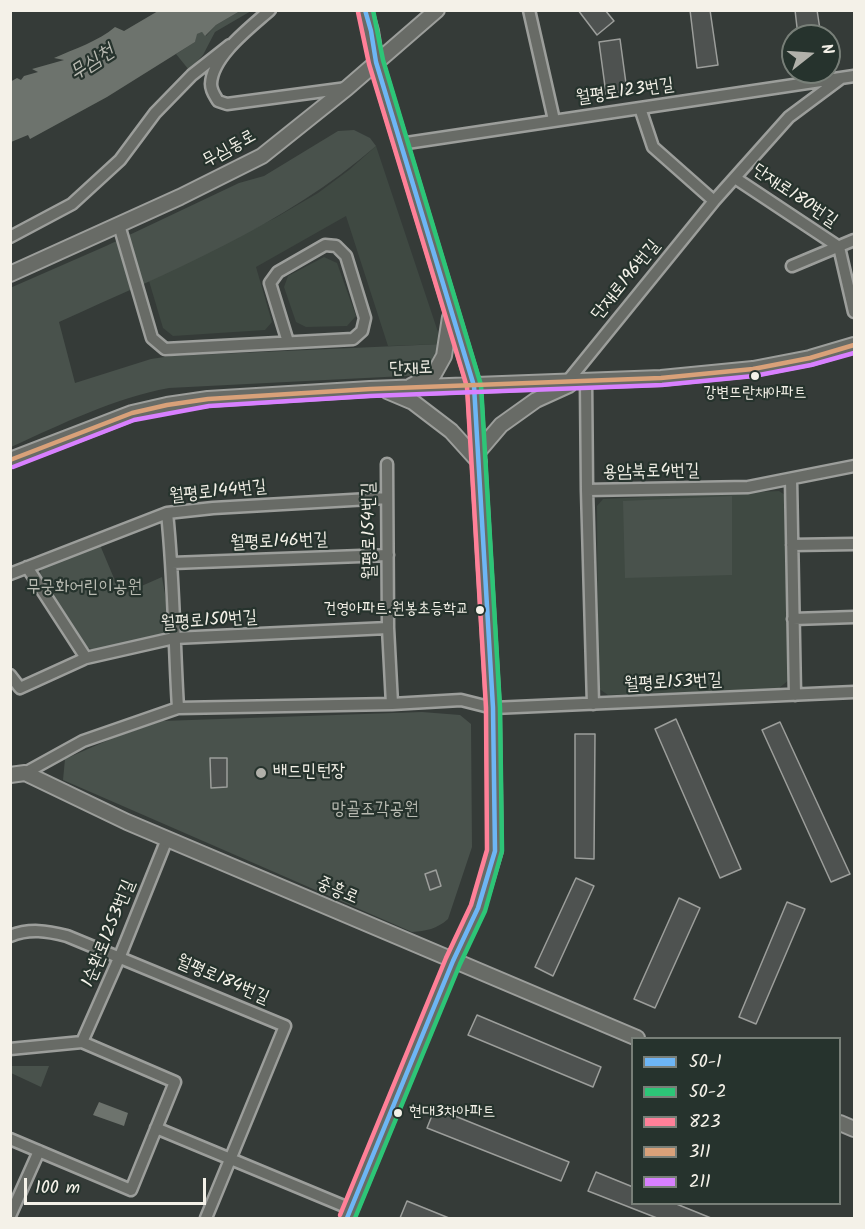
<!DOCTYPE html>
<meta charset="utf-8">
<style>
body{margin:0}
#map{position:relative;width:865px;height:1229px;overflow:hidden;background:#353b38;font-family:Kalam,sans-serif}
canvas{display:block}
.frame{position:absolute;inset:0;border:12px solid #f4f1e8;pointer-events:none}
.legend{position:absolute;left:631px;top:1037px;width:210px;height:168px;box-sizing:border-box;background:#26332d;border:2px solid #787f78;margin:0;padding:8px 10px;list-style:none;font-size:18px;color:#f4f1e8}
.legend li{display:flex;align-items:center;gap:12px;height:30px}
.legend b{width:30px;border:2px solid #787f78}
.north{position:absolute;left:781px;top:24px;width:60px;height:60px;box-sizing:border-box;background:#26332d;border:2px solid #787f78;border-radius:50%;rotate:73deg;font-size:16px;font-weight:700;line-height:24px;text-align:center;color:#f4f1e8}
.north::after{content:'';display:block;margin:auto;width:21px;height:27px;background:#b1b1aa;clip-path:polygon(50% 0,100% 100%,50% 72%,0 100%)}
.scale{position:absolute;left:24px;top:1178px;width:182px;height:27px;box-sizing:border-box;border:3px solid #f4f1e8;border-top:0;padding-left:8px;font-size:18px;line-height:21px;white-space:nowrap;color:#f4f1e8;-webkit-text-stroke:4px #26332d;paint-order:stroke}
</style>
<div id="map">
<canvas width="865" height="1229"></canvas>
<div class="frame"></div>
<ul class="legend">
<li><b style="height:8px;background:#6db6f5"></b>50-1</li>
<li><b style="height:8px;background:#2dc577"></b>50-2</li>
<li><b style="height:8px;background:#ff8098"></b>823</li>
<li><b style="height:8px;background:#d9a179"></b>311</li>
<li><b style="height:8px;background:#d880ff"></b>211</li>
</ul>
<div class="north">N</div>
<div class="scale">100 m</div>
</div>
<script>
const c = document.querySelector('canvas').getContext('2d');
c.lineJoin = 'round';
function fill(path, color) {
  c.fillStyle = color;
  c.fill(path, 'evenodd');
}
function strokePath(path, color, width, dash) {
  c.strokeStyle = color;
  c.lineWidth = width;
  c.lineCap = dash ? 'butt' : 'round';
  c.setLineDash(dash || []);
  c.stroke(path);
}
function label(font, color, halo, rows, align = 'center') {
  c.font = font + ' Kalam,"Poor Story",sans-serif';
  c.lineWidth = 4.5;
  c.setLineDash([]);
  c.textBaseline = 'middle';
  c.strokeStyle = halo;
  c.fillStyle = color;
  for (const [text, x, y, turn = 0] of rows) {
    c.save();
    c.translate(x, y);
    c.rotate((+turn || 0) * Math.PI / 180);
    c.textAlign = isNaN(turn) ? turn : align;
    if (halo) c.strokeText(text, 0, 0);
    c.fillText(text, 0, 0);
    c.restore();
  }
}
const built = new Path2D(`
 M376 146 442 344 388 346 346 216 256 267 272 322 265 330 173 336 163 328 149 281 275 218 318 193 349 170Z
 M324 257 337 263 356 316 347 326 306 327 296 322 284 287 288 276Z
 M779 491 785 495 790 679 778 689 608 695 598 688 597 506 603 499Z`);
const green = new Path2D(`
 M240 11H251L215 32 203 55 189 70 176 54 195 42 196 34 202 32 206 36 216 25Z
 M354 130 370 138 376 146C284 226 169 272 59 322L75 383 151 359 171 356 442 344 443 351 424 375 169 388C114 398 62 424 11 447L10 288 106 246 239 183 264 176 338 131Z
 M732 496V575L625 578 623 501Z
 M100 545 121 595 162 577 169 617 167 631 162 636 96 651 86 647 39 577 42 567Z
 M422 712 460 715 471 724 472 847 448 919C437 929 426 931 412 932L63 780 65 759 113 738 162 721Z
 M12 1066H49L41 1087 11 1073Z`);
const water = new Path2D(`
 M158 11H240L216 25 205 36 202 32 197 34 195 42 107 97 30 139 28 135 11 142 10 82 17 78 21 80 24 76 38 72 32 69 64 60 54 58C74 49 99 41 115 27L124 31Z
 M99 1102 128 1113 124 1126 93 1115Z`);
const building = new Path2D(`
 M578 10H605L614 21 597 35Z
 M690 10H710L718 65 697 68Z
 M795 10H817L821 36H798Z
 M620 39 627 91 606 94 599 42Z
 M676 719 741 869 720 878 655 729Z
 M780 722 850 874 831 882 762 730Z
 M575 734H595L594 859 575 858Z
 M210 758H227V787L211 788Z
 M436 870 441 886 430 890 425 874Z
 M576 878 594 886 553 976 535 967Z
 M679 898 700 908 655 1008 634 999Z
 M787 902 805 909 756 1024 739 1017Z
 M477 1015 601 1067 593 1087 468 1035Z
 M435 1108 569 1162 561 1181 427 1128Z
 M596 1172 633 1187V1203H674L711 1218H657L588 1191Z
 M407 1201 449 1218H400Z`);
const minor = new Path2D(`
 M270 10C251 27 212 56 211 84 211 91 215 96 218 101L227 104 347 88
 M529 10 554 120
 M640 108 653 147 714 201
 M400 144 854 76
 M735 178 839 247 854 312
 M119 225 152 338 165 349 353 339 362 331 365 318 346 256 336 246 325 245 278 272 270 283 288 342
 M10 237 72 204 120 160 155 113 192 75 230 45
 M792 266 854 240
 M586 381 587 490 593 704
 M567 382 714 201 789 117 840 79
 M387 464 388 628 392 704
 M791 479 795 695
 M587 490 748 487 854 466
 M167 513C174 578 174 643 178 708
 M792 545 854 544
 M172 563 388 555
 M27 567 86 658
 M10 574 167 513 213 508 387 498
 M793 619 854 617
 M10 675 20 688 86 658 174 638 388 628
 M25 773 83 741 178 708 392 704 461 700 493 708 854 692
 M10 936C30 928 47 931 67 936L285 1026 206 1218
 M82 1042 120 956 167 839
 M10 1049 82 1042 175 1082 131 1190 10 1139
 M156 1128 351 1209
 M10 1216 39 1151`);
const tertiary = new Path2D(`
 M10 274 180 197 262 156 347 88 437 10
 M411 386 434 374 444 356 450 317
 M387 391 413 402 451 431 479 462
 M478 452 501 425 536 400 569 385
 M10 460 132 413 167 405 208 399 370 389 661 378 753 369 810 358 854 345
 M10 775 25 773 127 822 637 1038
 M840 1123 854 1129
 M347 1218 453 961 478 908 495 851 493 708 474 386 376 62 371 31 365 10`);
const bus1 = new Path2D(`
 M347 1218 453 961 478 908 495 851 493 708 474 386 376 62 371 31 365 10`);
const bus2 = new Path2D(`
 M355 1218 460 964 485 911 502 851 500 708 481 385 383 60 373 10`);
const bus3 = new Path2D(`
 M340 1215 446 958 471 905 487 850 486 708 467 387 369 64 358 12`);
const bus4 = new Path2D(`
 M10 460 132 413 167 405 208 399 370 389 661 378 753 369 810 358 854 345`);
const bus5 = new Path2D(`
 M13 467 134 420 209 406 370 396 662 385 754 376 811 365 854 353`);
const markers = [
 [755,376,5,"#f4f1e8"],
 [480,610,5,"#f4f1e8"],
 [261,773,6,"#b1b1aa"],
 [398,1113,5,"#f4f1e8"]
];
const busNames = [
 ["강변뜨란채아파트",755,394],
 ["건영아파트.원봉초등학교",469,610,"right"],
 ["현대3차아파트",409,1113,"left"]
];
const streetNames = [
 ["월평로123번길",625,93,-8],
 ["무심동로",230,150,-29],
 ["단재로180번길",794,197,34],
 ["단재로196번길",627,281,-51],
 ["단재로",411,370,-2],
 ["용암북로4번길",651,473,-1],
 ["월평로144번길",218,493,-6],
 ["월평로154번길",371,531,-91],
 ["월평로146번길",279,543,-2],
 ["월평로150번길",209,622,-4],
 ["월평로153번길",673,684,-3],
 ["중흥로",337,892,23],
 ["1순환로1253번길",110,934,-68],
 ["월평로184번길",222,981,23]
];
const parkNames = [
 ["무궁화어린이공원",84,589],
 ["망골조각공원",375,811]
];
const poiNames = [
 ["배드민턴장",273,773]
];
const waterNames = [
 ["무심천",93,64,-33]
];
fill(built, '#3f4942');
fill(green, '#49524c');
fill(water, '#6d736d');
fill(building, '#4e5250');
strokePath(building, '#9c9e9b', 1.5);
strokePath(minor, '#9c9e9b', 15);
strokePath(tertiary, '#9c9e9b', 18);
strokePath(minor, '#686b66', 10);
strokePath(tertiary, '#686b66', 14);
strokePath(bus1, '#6db6f5', 4.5);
strokePath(bus2, '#2dc577', 4.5);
strokePath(bus3, '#ff8098', 4.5);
strokePath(bus4, '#d9a179', 4.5);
strokePath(bus5, '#d880ff', 4.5);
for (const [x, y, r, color] of markers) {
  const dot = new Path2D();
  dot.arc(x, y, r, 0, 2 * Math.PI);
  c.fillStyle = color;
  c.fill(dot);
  strokePath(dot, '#26332d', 2);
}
label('16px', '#f4f1e8', '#26332d', busNames);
label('18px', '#f4f1e8', '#26332d', streetNames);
label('18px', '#b9bbb2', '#26332d', parkNames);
label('18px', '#f4f1e8', '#26332d', poiNames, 'left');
label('italic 20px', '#babbb3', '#26332d', waterNames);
</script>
